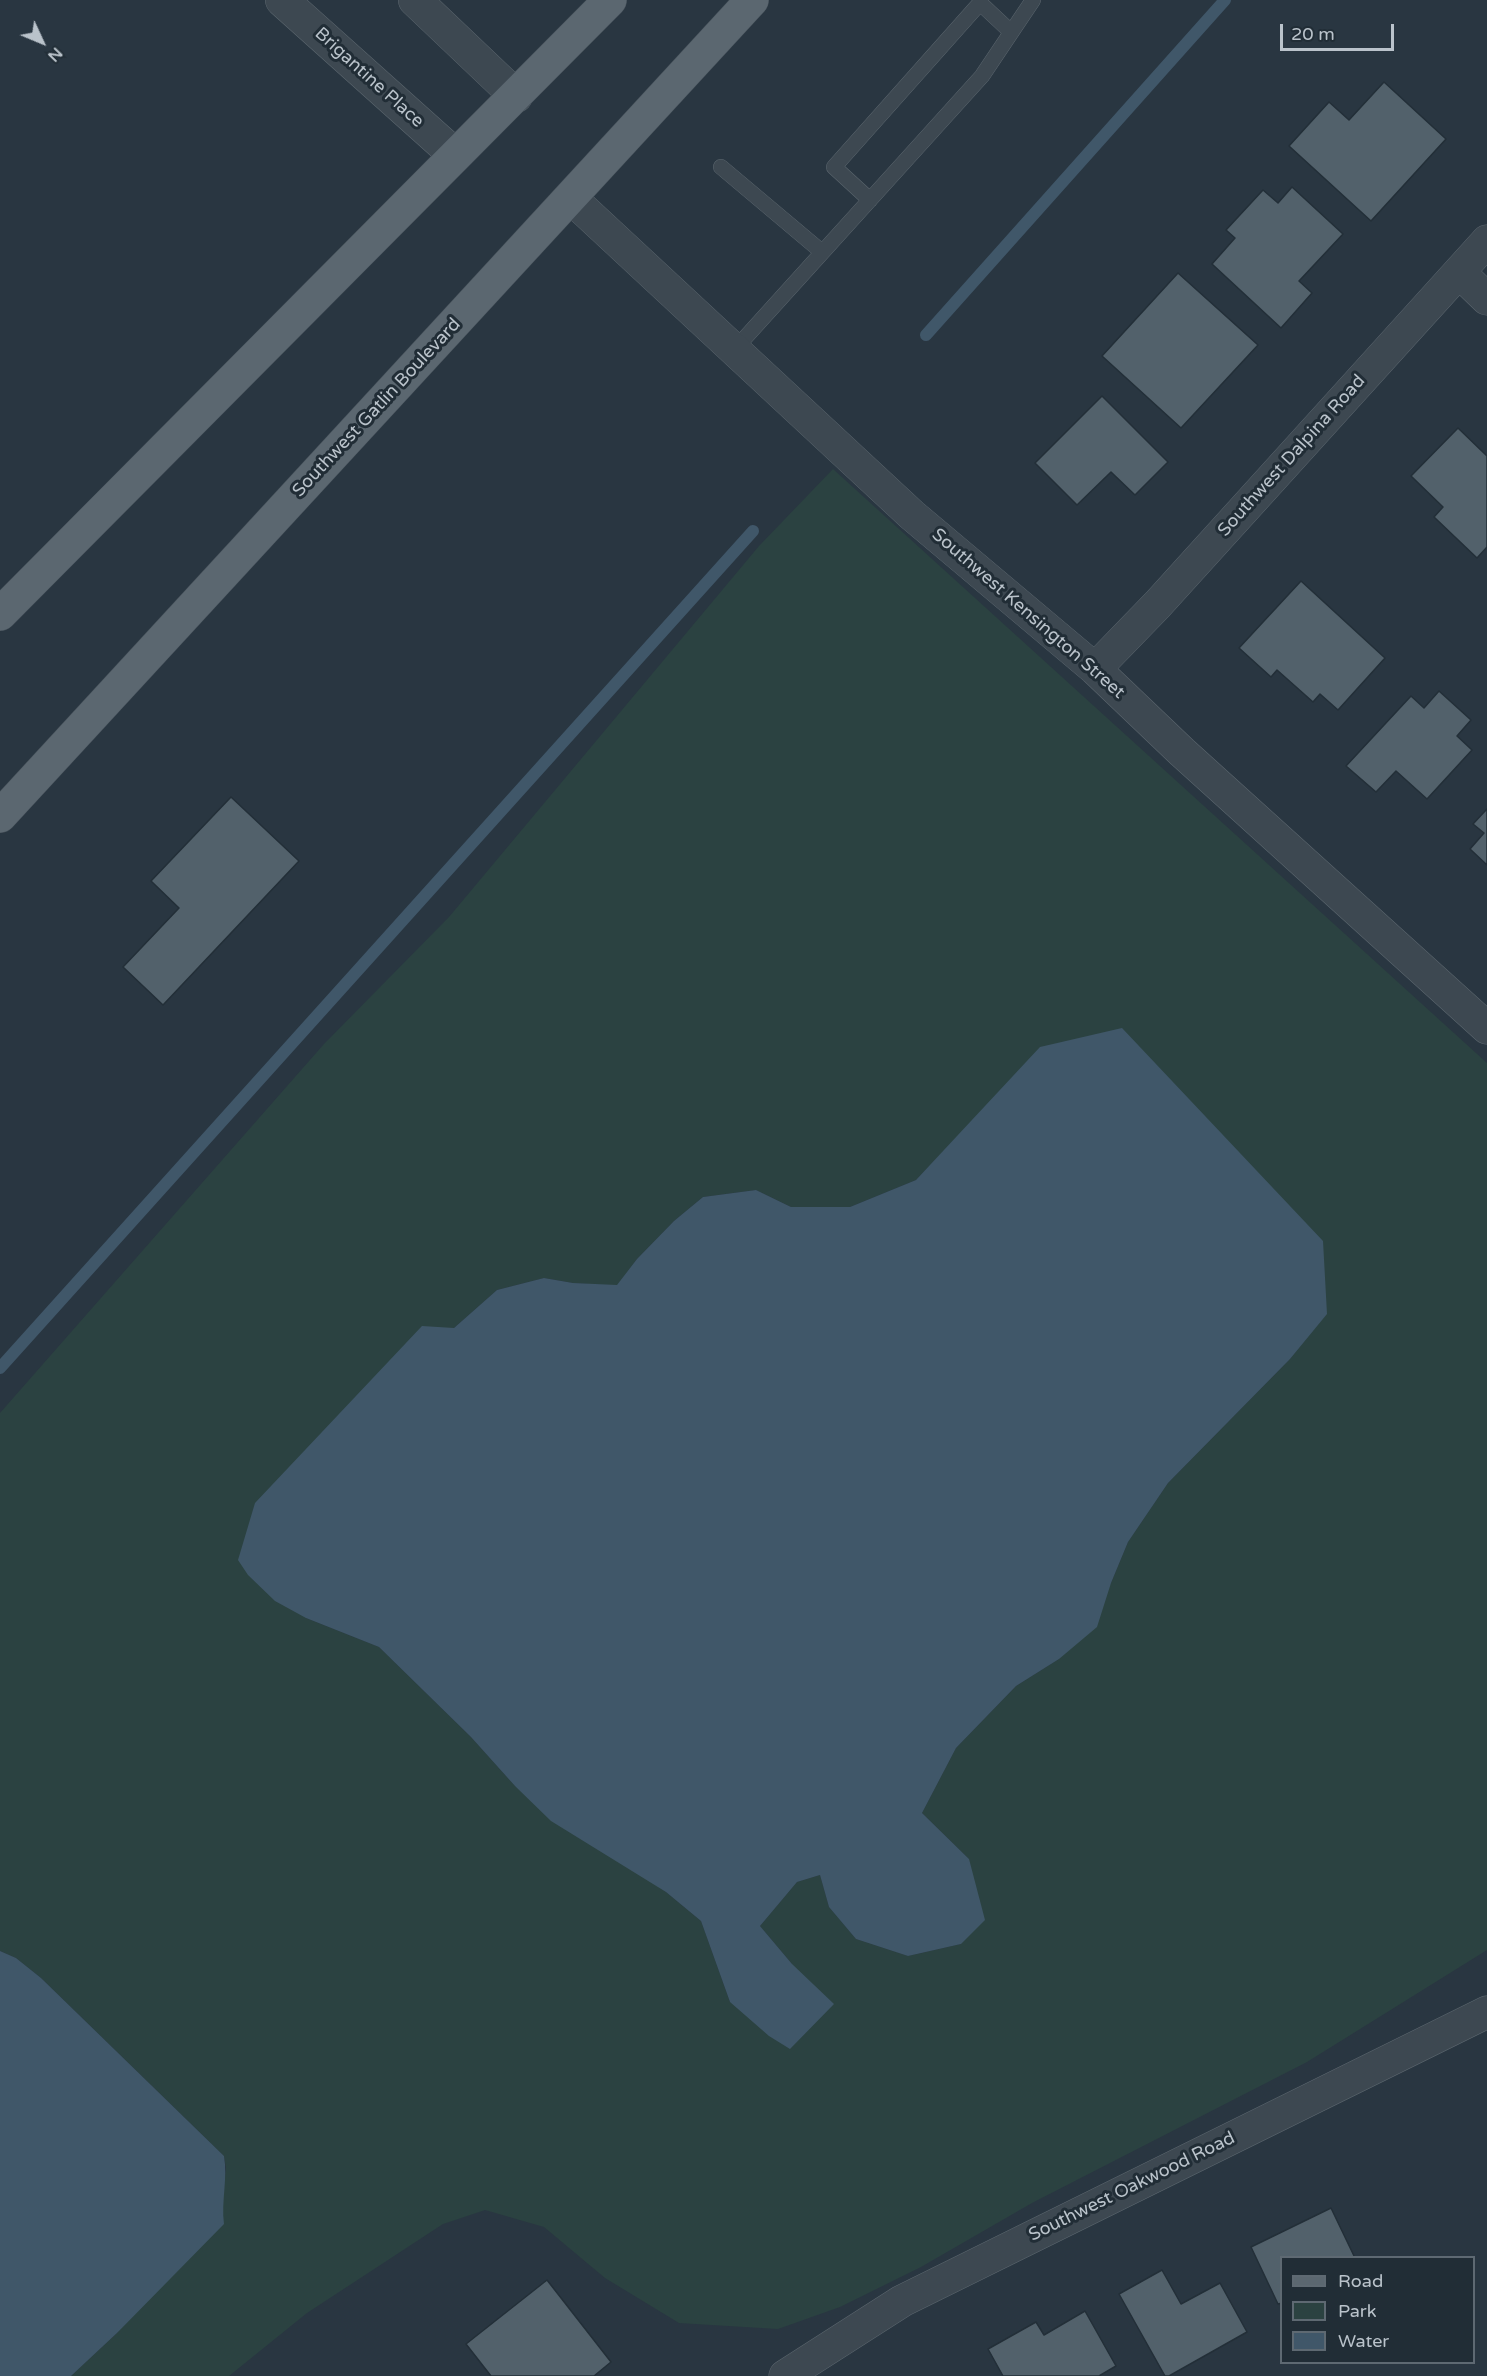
<!DOCTYPE html>
<style>
body{margin:0}
#map{position:relative;width:1487px;height:2376px;overflow:hidden;background:#293641;font-family:"Varela Round",sans-serif}
canvas{display:block}
.legend{position:absolute;left:1280px;top:2256px;width:195px;height:108px;box-sizing:border-box;background:#212d36;border:2px solid #5e6972;margin:0;padding:8px 10px;list-style:none;font-size:18px;color:#bac3cb}
.legend li{display:flex;align-items:center;gap:12px;height:30px}
.legend b{width:30px;border:2px solid #5e6972}
.north{position:absolute;left:12px;top:12px;width:60px;height:60px;-webkit-text-stroke:4px #212d36;paint-order:stroke;rotate:134deg;font-size:16px;font-weight:700;line-height:24px;text-align:center;color:#bac3cb}
.north::after{content:'';display:block;margin:auto;width:21px;height:27px;background:#bac3cb;clip-path:polygon(50% 0,100% 100%,50% 72%,0 100%)}
.scale{position:absolute;left:1280px;top:24px;width:114px;height:27px;box-sizing:border-box;border:3px solid #bac3cb;border-top:0;padding-left:8px;font-size:18px;line-height:21px;white-space:nowrap;color:#bac3cb;-webkit-text-stroke:4px #212d36;paint-order:stroke}
</style>
<div id="map">
<canvas width="1487" height="2376"></canvas>
<ul class="legend">
<li><b style="height:8px;background:#5b6770"></b>Road</li>
<li><b style="height:16px;background:#2b4241"></b>Park</li>
<li><b style="height:16px;background:#405769"></b>Water</li>
</ul>
<div class="north">N</div>
<div class="scale">20 m</div>
</div>
<script>
const c = document.querySelector('canvas').getContext('2d');
c.lineJoin = 'round';
function fill(path, color) {
  c.fillStyle = color;
  c.fill(path, 'evenodd');
}
function strokePath(path, color, width, dash) {
  c.strokeStyle = color;
  c.lineWidth = width;
  c.lineCap = dash ? 'butt' : 'round';
  c.setLineDash(dash || []);
  c.stroke(path);
}
function label(font, color, halo, rows, align = 'center') {
  c.font = font + ' "Varela Round",sans-serif';
  c.lineWidth = 6;
  c.setLineDash([]);
  c.textBaseline = 'middle';
  c.strokeStyle = halo;
  c.fillStyle = color;
  for (const [text, x, y, turn = 0] of rows) {
    c.save();
    c.translate(x, y);
    c.rotate((+turn || 0) * Math.PI / 180);
    c.textAlign = isNaN(turn) ? turn : align;
    if (halo) c.strokeText(text, 0, 0);
    c.fillText(text, 0, 0);
    c.restore();
  }
}
const green = new Path2D(`
 M833 469 1487 1063V1950L1307 2062 1032 2203 921 2267 840 2307 778 2329 679 2323 605 2278 544 2227 485 2210 443 2224 307 2313 229 2376H71L117 2333 222 2206 226 2168 224 2156 41 1978 16 1958 0 1951V1413L324 1044 449 917 759 546ZM965 1129 1326 1314 1290 1359 1168 1483 1128 1542 1111 1583 1059 1659 1016 1686 956 1748 922 1813 969 1859 961 1944 908 1956 856 1939 829 1907 820 1875 797 1882 760 1926 792 1964 730 2002 701 1921 666 1892 515 1786 471 1737 379 1647 306 1618 454 1328 497 1290 544 1278 573 1283 617 1286 637 1259 674 1221 703 1197 756 1190 791 1207H850L916 1180Z`);
const water = new Path2D(`
 M1122 1028 1323 1241 1327 1314 1290 1359 1168 1483 1128 1542 1111 1583 1097 1627 1059 1659 1016 1686 956 1748 922 1813 969 1859 985 1920 961 1944 908 1956 856 1939 829 1907 820 1875 797 1882 760 1926 792 1964 834 2004 790 2049 769 2036 730 2002 701 1921 666 1892 551 1821 515 1786 471 1737 379 1647 306 1618 275 1601 248 1575 238 1560 255 1503 422 1326 454 1328 497 1290 544 1278 573 1283 617 1285 637 1259 674 1221 703 1197 756 1190 791 1207H850L916 1180 1040 1047Z
 M0 1951 16 1958 41 1978 224 2156C228 2179 221 2201 224 2224L117 2333 71 2376H0Z`);
const stream = new Path2D(`
 M926 335 1225 0
 M0 1368 753 531`);
const building = new Path2D(`
 M1384 82 1446 139 1371 221 1289 146 1329 102 1349 120Z
 M1292 187 1343 234 1299 281 1312 293 1281 328 1212 264 1235 238 1226 230 1263 190 1278 203Z
 M1178 273 1258 345 1181 428 1102 356Z
 M1102 396 1168 462 1135 495 1111 472 1077 505 1035 463Z
 M1458 428 1487 456V547L1477 558 1434 517 1443 507 1411 476Z
 M1301 581 1385 658 1338 710 1320 694 1313 702 1277 670 1271 677 1239 648Z
 M1439 691 1471 720 1457 736 1472 750 1427 799 1396 771 1376 792 1346 766 1411 696 1424 708Z
 M231 797 299 861 163 1005 123 967 179 908 151 881Z
 M1487 809V865L1470 849 1484 833 1473 824Z
 M1331 2208 1355 2258H1282V2303L1278 2304 1251 2247Z
 M1162 2270 1181 2304 1220 2283 1247 2332 1169 2376H1165L1119 2294Z
 M547 2280 611 2362 594 2376H491L466 2344Z
 M1085 2311 1116 2366 1099 2376H1003L988 2349 1036 2322 1044 2335Z`);
const service = new Path2D(`
 M721 167 822 252
 M870 200 834 167 980 3 1011 32
 M734 350 982 76 1033 0`);
const minor = new Path2D(`
 M571 198 912 515 1095 669 1182 752 1487 1028
 M1460 273 1487 299
 M1095 669 1158 604 1487 241
 M785 2376 902 2301 1487 2012`);
const tertiary = new Path2D(`
 M282 0 455 155
 M415 0 516 96`);
const primary = new Path2D(`
 M0 614 610 0
 M0 816 752 0`);
const streetNames = [
 ["Brigantine Place",369,78,42],
 ["Southwest Gatlin Boulevard",377,408,-47],
 ["Southwest Dalpina Road",1292,456,-48],
 ["Southwest Kensington Street",1028,614,41],
 ["Southwest Oakwood Road",1132,2187,-26]
];
fill(green, '#2b4241');
fill(water, '#405769');
strokePath(stream, '#405769', 12);
fill(building, '#52616b');
strokePath(building, '#232f38', 1.5);
strokePath(service, '#5b666e', 16);
strokePath(minor, '#5b666e', 33);
strokePath(tertiary, '#5b666e', 34);
strokePath(primary, '#46515a', 34);
strokePath(service, '#3d4851', 15);
strokePath(minor, '#3d4851', 32);
strokePath(tertiary, '#3d4851', 33);
strokePath(primary, '#5b6770', 33);
label('18px', '#bac3cb', '#212d36', streetNames);
</script>
